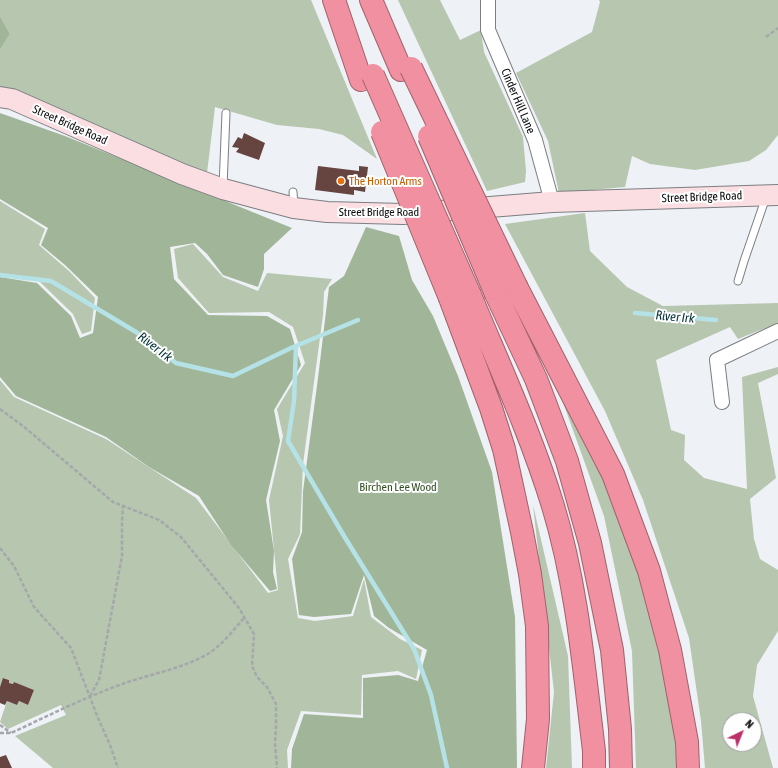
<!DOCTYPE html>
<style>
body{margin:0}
#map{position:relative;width:778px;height:768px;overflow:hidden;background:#eef1f5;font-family:"Asap Condensed",sans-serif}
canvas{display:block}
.north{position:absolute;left:722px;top:712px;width:40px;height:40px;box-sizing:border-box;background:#fefeff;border:1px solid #9e9e9f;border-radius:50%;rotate:43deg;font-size:11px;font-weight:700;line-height:16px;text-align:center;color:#0d0e0f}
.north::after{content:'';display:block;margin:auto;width:14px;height:18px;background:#bb3069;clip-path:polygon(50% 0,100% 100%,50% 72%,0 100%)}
</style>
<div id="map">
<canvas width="778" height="768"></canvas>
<div class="north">N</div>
</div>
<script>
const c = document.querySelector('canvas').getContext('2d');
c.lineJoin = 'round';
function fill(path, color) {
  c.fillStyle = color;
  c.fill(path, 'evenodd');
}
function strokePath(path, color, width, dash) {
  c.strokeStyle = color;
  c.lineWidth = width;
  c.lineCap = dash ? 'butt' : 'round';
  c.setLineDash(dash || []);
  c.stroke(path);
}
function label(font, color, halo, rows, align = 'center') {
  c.font = font + ' "Asap Condensed",sans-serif';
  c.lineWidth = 4;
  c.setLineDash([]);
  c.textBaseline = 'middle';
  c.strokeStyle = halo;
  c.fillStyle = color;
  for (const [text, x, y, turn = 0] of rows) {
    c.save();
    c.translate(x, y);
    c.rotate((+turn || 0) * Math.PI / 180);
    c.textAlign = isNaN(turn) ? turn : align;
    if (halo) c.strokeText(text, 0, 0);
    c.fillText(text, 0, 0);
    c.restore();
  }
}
const green = new Path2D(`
 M0 0H311L377 159 343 135 319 129 277 125 215 107 207 173 86 124 0 86V50L10 34 0 16Z
 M398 0H440L460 40 481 30 484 52 523 137 526 171 525 182 487 191Z
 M599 0H778V135L766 150 749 161 695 170 650 164 632 156 625 187 559 193 548 141 516 73 592 32 600 2Z
 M0 201 45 229 39 245 69 271 95 298 91 331 82 334 73 314 38 280 0 275Z
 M585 213 590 251 627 287 663 306 778 303V323L738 339 730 327 656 360 671 430 685 435 684 460 704 478 747 489 742 377 778 367V374L758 383 776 478 750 499 754 539 760 559 778 570V631L757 665 753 696 773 768H705L701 721 689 638 643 500 605 411 505 224ZM730 720H754V744H730Z
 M193 244 223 277 258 291 267 273 332 279 324 292 323 315 303 464 300 534 288 559 298 618 315 621 353 616 364 579 371 617 400 639 422 650 416 679 398 671 362 675 361 715 301 711 287 750 288 768H53L15 736 66 715 61 705 8 729 0 722 7 701 17 705 19 701 28 705 34 690 14 682 13 684 9 683V680L4 678 0 687V380L14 397 106 439 196 498 268 593 278 590 269 500 283 436 277 409 305 363 293 327 269 312 209 313 178 278 174 249Z
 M552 372 597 464 645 582 664 651 679 768H636L632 651 604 516Z
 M533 505 568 656 572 768H546L554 692Z`);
const forest = new Path2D(`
 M0 16 10 34 0 50Z
 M0 113 65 136 292 228 264 254V269L258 287 223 275 207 254 195 243 170 247 174 279 208 315 267 316 290 329 301 365 274 410 280 441 266 500 274 551 273 572 277 589 270 591 231 545 199 496 149 467 106 437 16 396 0 377V277L37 283 71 316 80 338 93 333 98 297 65 265 41 245 48 228 0 199Z
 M366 227 399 236 412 280 433 316 458 376 492 472 515 617 517 768H291L292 749 304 714 363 718V678L398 675 418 681 427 650 389 628 374 616 364 575 351 614 314 617 299 615 292 559 302 532 303 491 318 378 329 287 344 276Z`);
const stream = new Path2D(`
 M0 275 51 281 136 332 176 363 233 376 291 348 358 320
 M635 313 716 320
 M296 346 294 401 288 441 344 536 414 649 431 695 447 768`);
const building = new Path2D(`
 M244 133 265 143 259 160 236 152 239 148 232 147 238 137 242 139Z
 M318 166 359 171V166L368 167 365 192 354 190V195L315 190Z
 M3 678 9 680V683L13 684 14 682 34 690 28 705 19 701 17 705 7 701 5 705 0 703V687Z
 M6 755 12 768H0V757Z`);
const path = new Path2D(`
 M766 37 778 28
 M0 409 23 426 113 502 159 520 181 537 239 608 254 634 252 666 257 677 267 687 276 704V726L275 744 277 768
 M0 548 14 566 34 607 71 648 98 718 110 745 118 768
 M90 696 99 680 122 556V521L123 507
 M0 725 11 733
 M0 733H11C50 715 89 695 131 681 156 673 182 668 206 655 221 647 233 630 245 617`);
const service = new Path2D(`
 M223 187 226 113
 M293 192 294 205
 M738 281 744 261 766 197`);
const minor = new Path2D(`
 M488 0V30L535 140 552 202
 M722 402 717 360 778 331`);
const secondary = new Path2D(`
 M0 97 12 99 182 174 223 189 294 208 327 212 403 214 552 202 778 195`);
const motorway = new Path2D(`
 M334 0 361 80
 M371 0 401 70
 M517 288 613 474 649 571 670 650 687 742 688 768
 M496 294 536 379 567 461 590 543 612 650 620 729 621 768
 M470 295C499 365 531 434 553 506 577 585 584 669 594 751V768
 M450 298 491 408 504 449 522 532 530 574 537 626 538 719 533 768`);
const motorwayBridge = new Path2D(`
 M411 68 517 288
 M373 75 470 295
 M382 132 450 298
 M429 136 496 294`);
const markers = [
 [341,181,4,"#e8710a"]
];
const streetNames = [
 ["Cinder Hill Lane",518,101,67],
 ["Street Bridge Road",70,125,24],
 ["Street Bridge Road",702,197,-2],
 ["Street Bridge Road",379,212]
];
const foodNames = [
 ["The Horton Arms",349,181]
];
const parkNames = [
 ["Birchen Lee Wood",398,487]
];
const waterNames = [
 ["River Irk",675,317,5],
 ["River Irk",155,347,38]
];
fill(green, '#b6c6af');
fill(forest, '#a1b699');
strokePath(stream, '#b5e2e7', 4.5);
fill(building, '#664440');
strokePath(service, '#7c7e82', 9);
strokePath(minor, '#7c7e82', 16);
strokePath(secondary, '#7c7e82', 22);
strokePath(motorway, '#a1626d', 24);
strokePath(path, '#a5a8ab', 2.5, [4, 2]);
strokePath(service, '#fff', 7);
strokePath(minor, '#fff', 14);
strokePath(secondary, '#fbdee2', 20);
strokePath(motorway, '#f190a0', 22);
strokePath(motorwayBridge, '#a1626d', 24, []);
strokePath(motorwayBridge, '#f190a0', 22);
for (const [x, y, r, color] of markers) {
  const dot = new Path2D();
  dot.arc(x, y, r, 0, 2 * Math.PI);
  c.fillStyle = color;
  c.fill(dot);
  strokePath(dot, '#fefeff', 1.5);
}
label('12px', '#0d0e0f', '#fefeff', streetNames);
label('12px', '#c56008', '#fefeff', foodNames, 'left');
label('12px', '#304e22', '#fefeff', parkNames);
label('italic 13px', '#023034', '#fefeff', waterNames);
</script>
